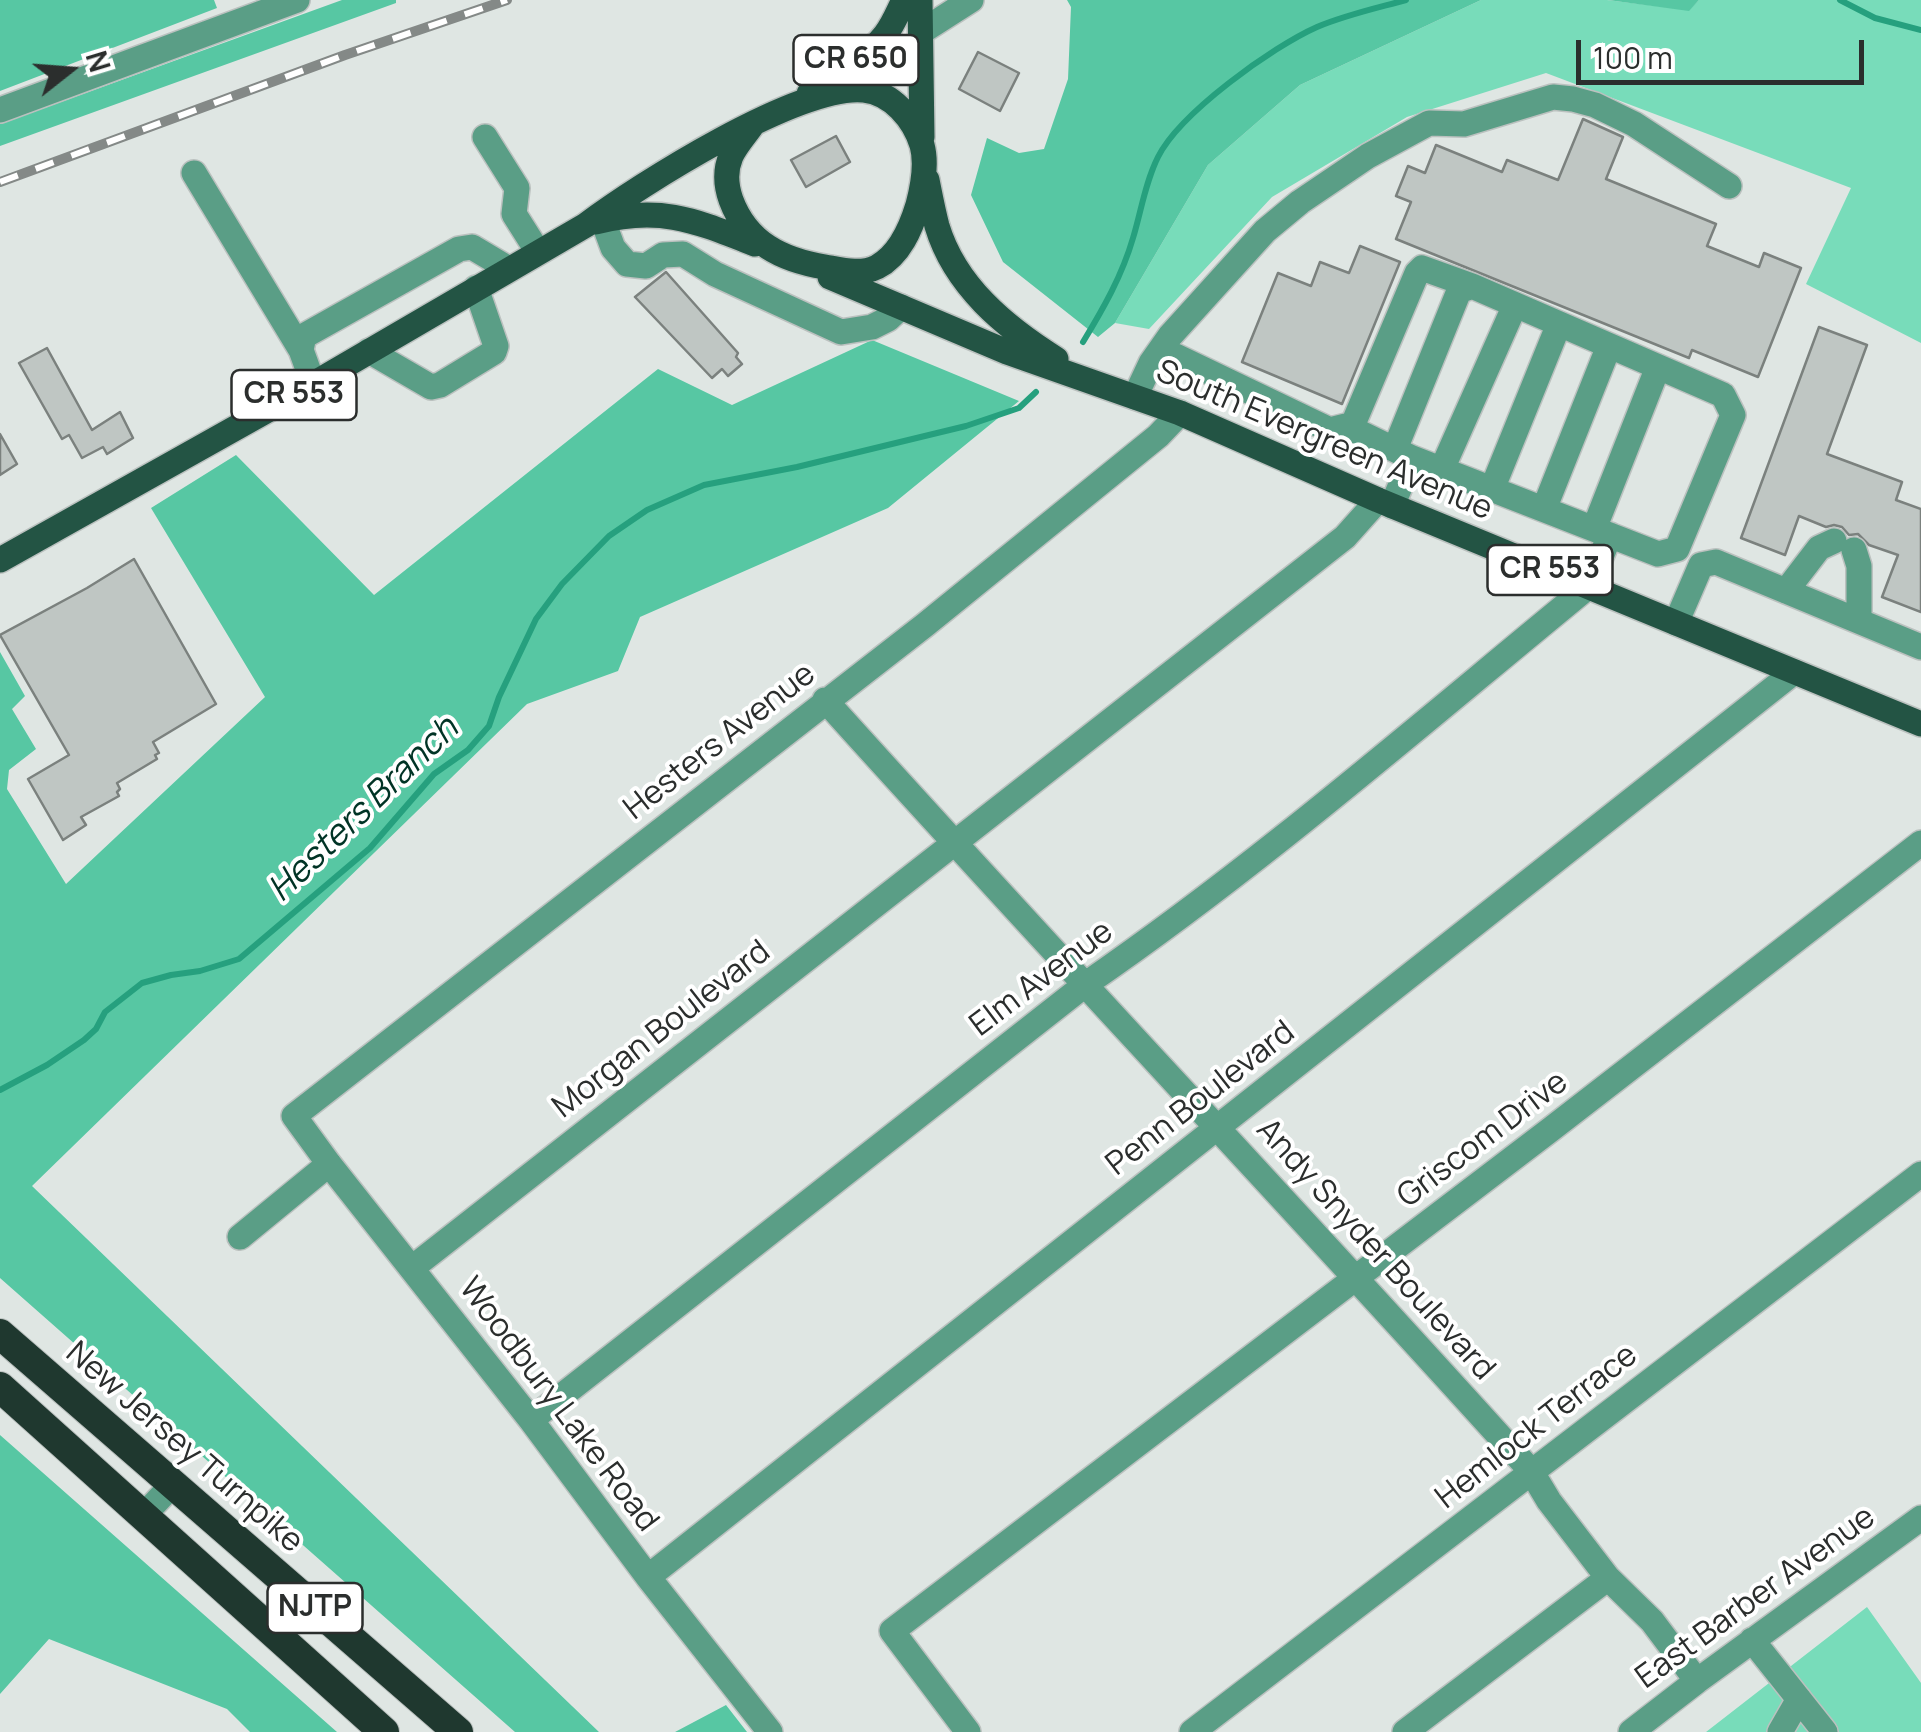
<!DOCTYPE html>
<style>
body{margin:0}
#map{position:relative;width:1921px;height:1732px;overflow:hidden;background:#dfe6e3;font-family:Manrope,sans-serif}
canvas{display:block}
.north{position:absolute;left:20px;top:20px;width:100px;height:100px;-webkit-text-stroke:8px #fff;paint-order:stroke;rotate:73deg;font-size:28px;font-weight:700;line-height:40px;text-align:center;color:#2b2e2d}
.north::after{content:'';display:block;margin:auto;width:35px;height:45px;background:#2b2e2d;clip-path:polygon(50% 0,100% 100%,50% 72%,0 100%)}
.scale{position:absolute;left:1576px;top:40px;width:288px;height:45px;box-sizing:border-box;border:5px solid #2b2e2d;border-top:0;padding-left:12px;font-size:30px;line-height:35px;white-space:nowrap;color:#2b2e2d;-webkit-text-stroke:8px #fff;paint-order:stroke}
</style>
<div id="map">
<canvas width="1921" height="1732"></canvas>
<div class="north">N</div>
<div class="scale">100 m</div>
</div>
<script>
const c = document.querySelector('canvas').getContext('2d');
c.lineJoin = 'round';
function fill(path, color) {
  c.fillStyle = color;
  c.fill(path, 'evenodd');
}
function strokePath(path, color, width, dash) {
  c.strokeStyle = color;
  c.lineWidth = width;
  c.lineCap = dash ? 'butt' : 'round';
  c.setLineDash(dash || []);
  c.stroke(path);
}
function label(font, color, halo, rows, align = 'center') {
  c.font = font + ' Manrope,sans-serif';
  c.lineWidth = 8;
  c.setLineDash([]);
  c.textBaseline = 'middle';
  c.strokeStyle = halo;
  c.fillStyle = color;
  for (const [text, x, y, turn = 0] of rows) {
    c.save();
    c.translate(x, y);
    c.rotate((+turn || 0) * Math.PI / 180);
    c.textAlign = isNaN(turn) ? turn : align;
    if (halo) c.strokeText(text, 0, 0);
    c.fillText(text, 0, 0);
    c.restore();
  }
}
const green = new Path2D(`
 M1481 0H1607L1689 10 1699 0H1921V343L1806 284 1851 188 1546 73 1407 117 1272 197 1149 329 1115 323 1208 165 1300 85Z
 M1867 1607 1921 1683V1732H1706Z`);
const forest = new Path2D(`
 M0 0H214L217 8 0 91Z
 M342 0H396V3L0 146V124Z
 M1067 0H1481L1300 85 1208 165 1115 323 1098 337 1003 262 971 195 987 138 1019 153 1044 149 1068 79 1071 7Z
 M1608 0H1699L1689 11Z
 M872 340 1019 401 888 508 640 617 618 671 527 704 32 1186 599 1732H515L0 1278V652L25 696 12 709 36 749 9 770 7 789 66 884 265 697 151 508 236 455 374 595 658 369 732 405Z
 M0 1435 337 1732H250L227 1709 49 1639 0 1694Z
 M726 1705 747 1732H675Z`);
const stream = new Path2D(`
 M1840 0 1875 18 1921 30
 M1083 342C1103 309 1122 276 1133 238 1141 212 1145 183 1158 157 1180 113 1272 47 1317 27 1345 15 1377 8 1406 0
 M0 1090 47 1065 84 1040 96 1029 105 1012 142 983 171 975 200 971 239 959 370 848 434 774 468 750 489 726 499 697 536 619 562 584 609 536 647 510 704 485 797 467 966 426 1019 408 1036 392`);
const building = new Path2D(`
 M978 52 1019 73 1000 111 959 89Z
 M1583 119 1623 137 1606 179 1716 224 1707 246 1759 267 1764 253 1801 268 1758 377 1692 350 1689 358 1396 239 1411 202 1396 196 1408 166 1425 173 1436 145 1502 172 1507 160 1558 180Z
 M836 136 850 162 806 187 791 160Z
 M1360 246 1400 262 1342 404 1242 362 1278 273 1311 286 1320 262 1349 273Z
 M666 272 738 353 736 357 742 364 728 376 722 369 712 378 635 297Z
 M1819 327 1867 345 1827 454 1902 482 1896 500 1921 509V612L1882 597 1898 555 1869 545 1858 534 1849 535 1842 527 1834 525 1826 527 1799 516 1785 555 1741 538Z
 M47 348 92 430 120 412 133 438 107 454 103 447 82 458 69 435 62 439 19 363Z
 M0 434 17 464 0 475Z
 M134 559 216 704 153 742 159 753 155 755 157 759 117 783 120 789 117 792 119 796 81 817 86 825 63 840 28 779 69 755 0 635 87 588Z`);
const minor = new Path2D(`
 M921 32 971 0
 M0 110 297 0
 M485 137 517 188 514 214 538 252
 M194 173 301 350
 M603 221 613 248 627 264 646 266 663 255 683 254 715 274 841 332 872 327 888 319 901 307
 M1161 349 1330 430 1346 426 1412 458 1658 554 1677 549 1733 415 1723 395 1472 286 1459 291 1395 449
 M369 351 431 387 440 385 494 352 496 346 476 288
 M313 383 301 350 304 336 459 249 472 247 509 269
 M1135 397 1151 363 1170 336 1265 231 1300 202 1368 156 1429 123 1464 124 1553 97 1573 99 1595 105 1634 124 1729 186
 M1351 429 1417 273 1422 268 1472 286
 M1442 469 1515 305
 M1492 489 1559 324
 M1392 506 1412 458
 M1544 509 1609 346
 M1594 529 1658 367
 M1854 550 1859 566V621
 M1786 591 1819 548 1834 541
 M1676 623 1701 565 1716 562 1921 647
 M825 700C1058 959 1298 1212 1531 1471L1549 1501 1608 1578 1652 1621 1697 1681
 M240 1237 329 1164
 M412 1268 1345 537 1378 500
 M531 1420 1086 984C1262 863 1424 721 1589 586L1610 535
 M144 1515 173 1484
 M648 1577 1794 672
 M1752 1640 1825 1732
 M770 1732 648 1577 531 1420 329 1164 294 1116 925 625 1158 436 1180 413
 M968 1732 892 1631 1550 1130 1921 843
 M1192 1732 1921 1174
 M1405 1732 1608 1578
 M1631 1732 1697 1681 1921 1518
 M1780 1732 1799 1699`);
const major = new Path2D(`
 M920 0 922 137
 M809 94C834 76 866 59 885 35 893 25 898 12 904 0
 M927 180C930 195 933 211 937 226 955 286 1005 327 1056 359
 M596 222C661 205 696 221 755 244
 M830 277 1007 352 1180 413 1378 500 1921 724
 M0 560 298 393 586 225C639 185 800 83 864 90 892 93 914 119 922 145 927 163 923 186 918 205 911 228 900 255 877 267 861 275 842 270 825 267 782 260 747 243 731 200 726 186 725 170 731 156 736 145 746 134 753 124`);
const highway = new Path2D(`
 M0 1334 458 1732
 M0 1387 384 1732`);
const rail = new Path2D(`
 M0 182 345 55 507 0`);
const shields = [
 [856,60,125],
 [294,395,125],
 [1550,570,125],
 [315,1608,95]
];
const shieldNames = [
 ["CR 650",856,60],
 ["CR 553",294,395],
 ["CR 553",1550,570],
 ["NJTP",315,1608]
];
const streetNames = [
 ["South Evergreen Avenue",1324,441,23],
 ["Hesters Avenue",720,742,-38],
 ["Elm Avenue",1042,979,-37],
 ["Morgan Boulevard",662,1030,-38],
 ["Penn Boulevard",1201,1099,-38],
 ["Griscom Drive",1483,1140,-37],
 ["Andy Snyder Boulevard",1375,1250,48],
 ["Woodbury Lake Road",558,1405,53],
 ["Hemlock Terrace",1537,1427,-38],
 ["New Jersey Turnpike",184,1448,41],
 ["East Barber Avenue",1756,1598,-36]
];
const waterNames = [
 ["Hesters Branch",364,810,-44]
];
fill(green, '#78dcba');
fill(forest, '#57c7a3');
strokePath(stream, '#26a07e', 6);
fill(building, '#bfc6c3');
strokePath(building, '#7b817e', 2.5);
strokePath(minor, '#bbc1bf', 28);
strokePath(major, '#bbc1bf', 28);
strokePath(highway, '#bbc1bf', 32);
strokePath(minor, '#5a9e86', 25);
strokePath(major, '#235444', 25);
strokePath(highway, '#1f382f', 30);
strokePath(rail, '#848987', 10);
strokePath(rail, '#fff', 6, [19]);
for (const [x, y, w] of shields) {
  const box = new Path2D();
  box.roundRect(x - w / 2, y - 25, w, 50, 8);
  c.fillStyle = '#fff';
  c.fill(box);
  strokePath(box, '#2b2e2d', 2.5);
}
label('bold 30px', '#2b2e2d', null, shieldNames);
label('32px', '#2b2e2d', '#fff', streetNames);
label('italic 35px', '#003325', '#fff', waterNames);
</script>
